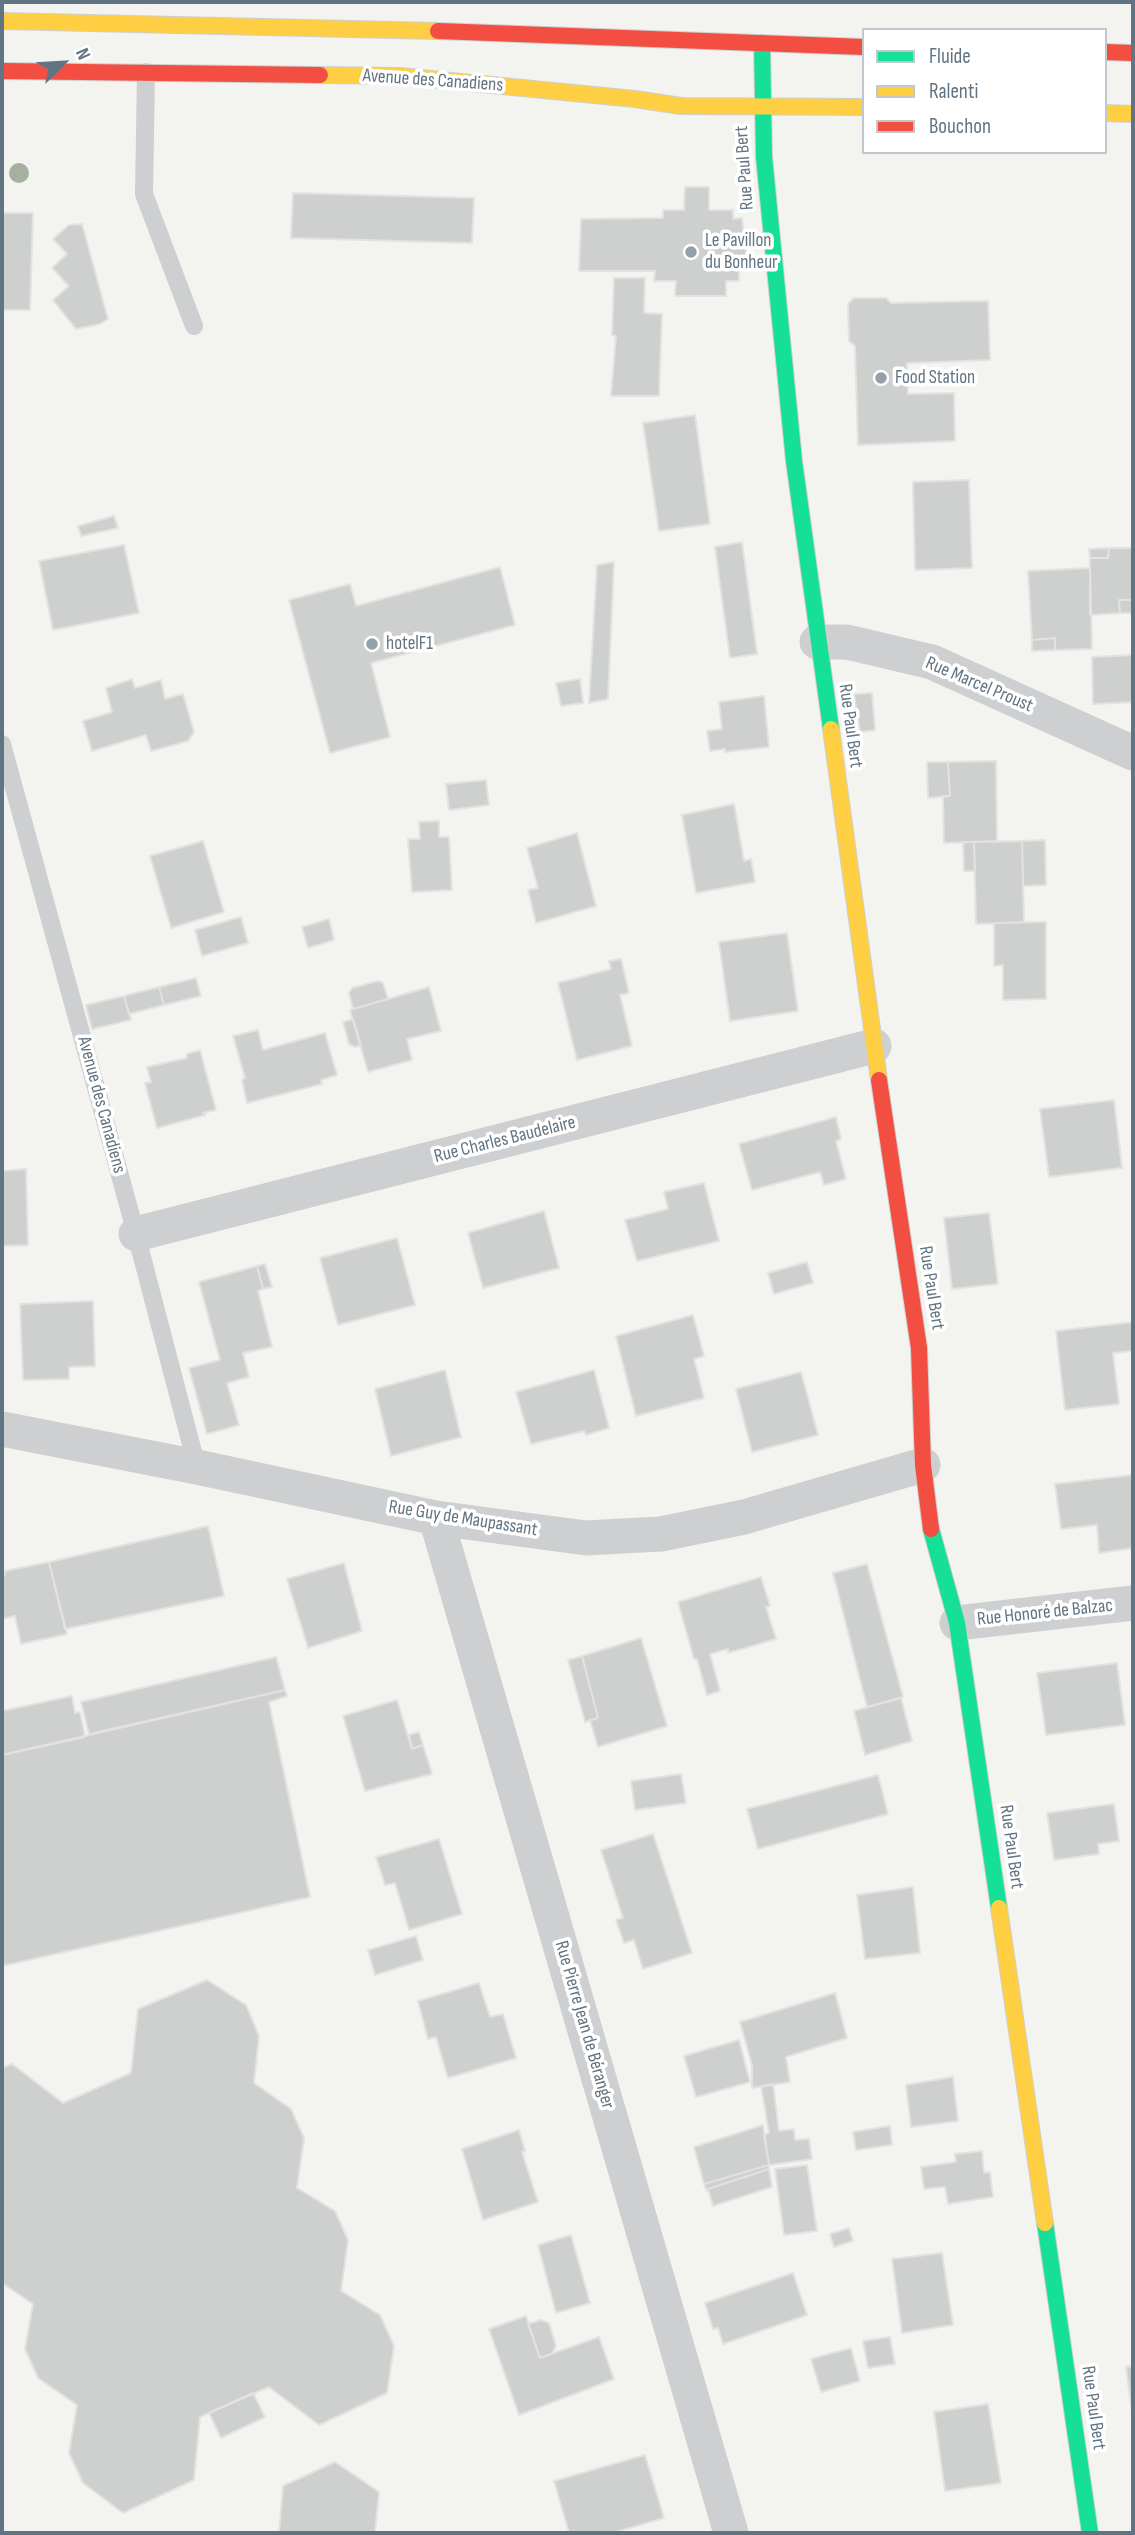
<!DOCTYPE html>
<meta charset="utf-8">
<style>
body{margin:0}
#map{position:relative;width:1135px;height:2535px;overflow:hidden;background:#f3f3f0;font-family:"Sofia Sans Condensed",sans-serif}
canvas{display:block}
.frame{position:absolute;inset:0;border:4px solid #617483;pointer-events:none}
.legend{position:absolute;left:862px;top:28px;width:245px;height:126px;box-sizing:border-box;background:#fff;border:2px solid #c0c7cd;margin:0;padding:9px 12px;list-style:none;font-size:21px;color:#617483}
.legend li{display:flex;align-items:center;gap:14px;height:35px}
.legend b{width:35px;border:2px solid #c0c7cd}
.north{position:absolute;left:28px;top:28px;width:70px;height:70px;-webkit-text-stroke:5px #fff;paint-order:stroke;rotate:66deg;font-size:19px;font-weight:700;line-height:28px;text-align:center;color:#617483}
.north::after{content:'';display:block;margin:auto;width:24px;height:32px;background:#617483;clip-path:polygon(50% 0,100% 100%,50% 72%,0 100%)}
</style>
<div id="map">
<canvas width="1135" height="2535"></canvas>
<div class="frame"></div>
<ul class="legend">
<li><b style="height:9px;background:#16e098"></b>Fluide</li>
<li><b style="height:9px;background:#ffcf43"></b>Ralenti</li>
<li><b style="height:9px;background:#f24e42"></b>Bouchon</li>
</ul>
<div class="north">N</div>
</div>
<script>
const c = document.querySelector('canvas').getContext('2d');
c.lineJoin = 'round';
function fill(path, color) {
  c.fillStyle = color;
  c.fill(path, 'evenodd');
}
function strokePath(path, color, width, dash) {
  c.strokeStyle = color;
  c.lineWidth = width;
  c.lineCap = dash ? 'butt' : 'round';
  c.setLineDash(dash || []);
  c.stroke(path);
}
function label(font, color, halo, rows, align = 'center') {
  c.font = font + ' "Sofia Sans Condensed",sans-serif';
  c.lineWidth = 7;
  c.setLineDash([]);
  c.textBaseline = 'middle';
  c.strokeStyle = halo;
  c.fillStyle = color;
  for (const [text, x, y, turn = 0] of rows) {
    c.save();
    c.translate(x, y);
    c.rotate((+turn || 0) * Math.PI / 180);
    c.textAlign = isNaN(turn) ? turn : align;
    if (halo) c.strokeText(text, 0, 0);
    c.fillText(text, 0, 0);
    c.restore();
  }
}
const building = new Path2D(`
 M685 187H709V210H733V219L742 218 748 269H739V281H726V296H675L676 281H654L655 271H579L581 219 663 218V210H684Z
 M293 193 474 198 472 243 291 238Z
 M2 213H33L30 310H2Z
 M82 224 108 319 100 324 76 329 53 300 69 286 52 268 67 254 53 239 69 225Z
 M614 278H645L644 313 662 314 659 396H611L616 336 612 335Z
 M854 298H886L891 303 988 301 990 360 907 363 908 394 954 393 955 441 858 445 855 346 849 341 848 304Z
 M695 415 710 524 659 531 643 423Z
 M969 480 972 568 915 570 913 482Z
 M114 516 118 528 81 536 78 526Z
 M742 542 757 654 730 658 715 547Z
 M124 545 139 613 53 630 39 561Z
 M1109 548H1133V600H1119L1120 613 1090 615V558H1108Z
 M1109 548 1108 558H1090L1089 549Z
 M614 562 608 699 589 703 597 565Z
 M500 567 515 625 371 663 390 737 330 753 289 600 350 584 356 606Z
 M1090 568 1092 649 1055 650V638L1032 640 1028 571Z
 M1119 600H1133V613H1120Z
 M1055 638V650L1032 651V640Z
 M1133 655V702L1093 704 1092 657Z
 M132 679 135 688 161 680 165 699 183 694 194 732 188 741 151 751 146 735 92 751 83 721 112 712 106 688Z
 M580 679 583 703 561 706 556 683Z
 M872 693 875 730 860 732 854 694Z
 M764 696 769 747 725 752V749L710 751 707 731 722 729 719 702Z
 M996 761 997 841 944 843 943 796H950L948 762Z
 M927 762H948L950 796 928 798Z
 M486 780 489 805 449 810 446 784Z
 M734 804 744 861 751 859 755 882 696 893 682 815Z
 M439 821V837H449L452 890 412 892 408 839H420L419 822Z
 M577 833 596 906 536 923 528 890 538 888 527 848Z
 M1045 840 1046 885 1023 886 1022 841Z
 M203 841 224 912 171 928 150 856Z
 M1022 841 1024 922 976 924 974 842Z
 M963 842H974L975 871H964Z
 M241 917 248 943 202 956 195 930Z
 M329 919 334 940 308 948 302 927Z
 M1046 922V999L1003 1000V965L994 966V923Z
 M787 933 798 1011 730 1021 719 942Z
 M621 959 629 993 620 995 632 1046 577 1060 558 983 611 969 609 961Z
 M196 978 201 996 164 1005 159 987Z
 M378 981 383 983 388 999 353 1009 349 993 352 988Z
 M159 987 164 1005 129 1014 124 996Z
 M429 987 441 1031 407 1039 412 1060 368 1072 350 1010Z
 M124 996 131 1020 92 1029 86 1005Z
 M353 1019 361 1045 355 1047 349 1044 343 1022Z
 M258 1030 263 1050 325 1033 337 1075 321 1080 322 1084 247 1103 242 1080 245 1078 233 1036Z
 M200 1050 216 1110 203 1113 205 1115 157 1128 145 1083 151 1082 147 1067 187 1058V1054Z
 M1114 1100 1122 1168 1049 1177 1040 1109Z
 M836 1117 841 1139 836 1141 846 1179 824 1185 820 1172 752 1190 739 1144Z
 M26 1169 28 1245 2 1246V1171Z
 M704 1183 719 1241 637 1261 625 1220 668 1209 664 1192Z
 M544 1211 559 1268 483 1288 468 1233Z
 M989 1213 998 1284 952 1289 944 1218Z
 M397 1238 415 1305 338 1325 320 1258Z
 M807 1262 813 1283 774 1294 768 1273Z
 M265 1264 272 1287 263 1289 257 1266Z
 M257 1266 263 1289 258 1291 272 1347 243 1353 249 1377 227 1383 239 1425 207 1434 189 1368 220 1360 199 1282Z
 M93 1301 95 1366 69 1367V1379L23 1380 20 1304Z
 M693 1315 704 1356 694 1359 704 1398 636 1416 616 1336Z
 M1133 1322V1351L1113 1353 1119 1404 1065 1410 1056 1331Z
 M445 1370 461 1437 391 1456 375 1389Z
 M594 1370 609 1428 586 1435 584 1431 531 1444 516 1392Z
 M801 1372 818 1435 752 1452 736 1389Z
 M1133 1475V1548L1099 1553 1097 1525 1061 1529 1055 1484Z
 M208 1526 224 1596 65 1629 49 1562Z
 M49 1562 67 1634 21 1644 15 1616 2 1619V1576L5 1575V1571Z
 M344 1563 362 1631 308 1648 287 1579Z
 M867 1564 903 1697 867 1707 833 1573Z
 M761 1577 770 1606 766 1607 776 1639 728 1653V1649L710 1654 720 1691 707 1695 697 1659H694L678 1602Z
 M641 1638 667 1726 598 1747 590 1720 598 1718 582 1656Z
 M582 1656 598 1718 585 1722 568 1660Z
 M276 1657 285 1690 89 1734 81 1702Z
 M1117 1663 1125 1725 1046 1735 1037 1673Z
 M285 1690 287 1696 269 1702 310 1897 2 1966V1755Z
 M72 1696 75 1713 80 1712 85 1737 2 1755V1711Z
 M901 1698 912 1741 865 1755 854 1711Z
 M397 1700 412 1749 423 1745 432 1774 365 1791 343 1716Z
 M419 1732 423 1745 412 1749 409 1735Z
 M681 1774 686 1803 635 1810 631 1781Z
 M878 1775 888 1814 758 1849 747 1809Z
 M1114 1804 1119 1841 1098 1844 1099 1854 1054 1860 1047 1813Z
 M653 1834 692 1953 643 1969 634 1940 624 1943 616 1920 623 1918 601 1850Z
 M439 1839 462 1914 409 1930 395 1883 385 1885 376 1857Z
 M913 1887 920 1953 865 1959 857 1895Z
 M416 1936 423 1960 375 1975 368 1950Z
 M207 1980 246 2005 259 2036 254 2083 291 2109 304 2138 297 2188 335 2211 348 2240 341 2291 380 2315 394 2346 387 2393 319 2425 269 2387 200 2417 194 2480 123 2513 83 2483 69 2453 77 2405 38 2378 25 2349 33 2304 2 2283V2068L12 2064 63 2103 131 2073 138 2009Z
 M479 1983 490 2017 503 2014 516 2058 448 2078 436 2037 428 2039 418 2001Z
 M835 1993 847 2038 786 2057 790 2082 752 2088V2065L740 2022Z
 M739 2040 750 2082 696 2097 684 2056Z
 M953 2077 958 2121 911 2127 906 2085Z
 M773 2084 779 2131 794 2129 795 2140 809 2139 812 2159 769 2165 764 2135 769 2133 761 2086Z
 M763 2125 769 2165 704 2184 694 2147Z
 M890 2126 892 2145 856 2150 853 2132Z
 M519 2130 525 2151 522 2152 538 2202 483 2220 462 2149Z
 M982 2151 984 2173 990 2172 993 2197 948 2204 945 2187 924 2189 921 2167 956 2162 955 2154Z
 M769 2165V2169L708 2189 707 2191 704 2184Z
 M807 2165 817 2231 784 2235 775 2169Z
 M769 2169 772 2187 713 2206 708 2189Z
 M849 2228 853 2241 834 2247 830 2234Z
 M571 2235 590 2303 556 2313 538 2245Z
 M942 2253 953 2325 902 2333 892 2259Z
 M793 2273 807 2315 723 2344 718 2328 713 2329 705 2303Z
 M526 2316 540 2358 599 2337 614 2379 519 2415 489 2329Z
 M541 2320 549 2323 556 2346 552 2354 540 2358 528 2324Z
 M890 2337 895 2364 868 2368 863 2341Z
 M851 2348 860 2381 821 2392 811 2359Z
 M1133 2366V2420L1126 2367Z
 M253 2393 265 2417 221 2438 209 2413Z
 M988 2404 1001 2483 945 2491 934 2412Z
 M645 2455 664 2518 612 2533H569L554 2481Z
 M335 2462 379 2492 375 2533H279L283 2486Z`);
const lane = new Path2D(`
 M146 72 144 194 194 326
 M2 744 136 1234 197 1467`);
const street = new Path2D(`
 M817 642H847L932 662 1133 753
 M136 1234 874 1046
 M2 1429 197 1467 436 1518 586 1538 661 1534 744 1517 923 1465
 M436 1518 731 2533
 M957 1623 1133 1603`);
const fast = new Path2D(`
 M762 43 764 157 794 461 831 729
 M931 1529 957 1623 999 1908
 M1045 2223 1090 2533`);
const slow = new Path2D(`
 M2 21 438 31
 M320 75 400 76 635 99 681 106 864 107
 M1105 113 1133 114
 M831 729 879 1080
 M999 1908 1045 2223`);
const jam = new Path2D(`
 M438 31 864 47
 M1105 52 1133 53
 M2 71 320 75
 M879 1080 919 1348 923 1465 931 1529`);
const trees = [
 [19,173]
];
const markers = [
 [691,252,7,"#94a0a9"],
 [881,378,7,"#94a0a9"],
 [372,644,7,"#94a0a9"]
];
const streetNames = [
 ["Avenue des Canadiens",433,81,4],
 ["Rue Paul Bert",745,168,-94],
 ["Rue Marcel Proust",979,685,23],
 ["Rue Paul Bert",850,726,82],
 ["Avenue des Canadiens",101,1105,75],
 ["Rue Charles Baudelaire",505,1140,-14],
 ["Rue Paul Bert",931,1288,81],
 ["Rue Guy de Maupassant",463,1519,9],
 ["Rue Honoré de Balzac",1045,1613,-6],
 ["Rue Paul Bert",1011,1847,82],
 ["Rue Pierre Jean de Béranger",584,2025,74],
 ["Rue Paul Bert",1093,2408,82]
];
const poiNames = [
 ["Le Pavillon",705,241],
 ["du Bonheur",705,263],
 ["Food Station",895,378],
 ["hotelF1",386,644]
];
fill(building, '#cecfcf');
strokePath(building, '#e2e2e1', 2);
strokePath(fast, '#ced0d0', 18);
strokePath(slow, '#ced0d0', 18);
strokePath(jam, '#ced0d0', 18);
strokePath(lane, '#cecfd0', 18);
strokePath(street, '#cecfd0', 35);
strokePath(fast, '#16e098', 16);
strokePath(slow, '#ffcf43', 16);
strokePath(jam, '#f24e42', 16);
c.fillStyle = '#a5b0a1';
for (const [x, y] of trees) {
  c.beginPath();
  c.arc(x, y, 10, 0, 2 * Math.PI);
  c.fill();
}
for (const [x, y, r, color] of markers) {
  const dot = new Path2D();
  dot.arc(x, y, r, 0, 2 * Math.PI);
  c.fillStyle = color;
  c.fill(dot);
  strokePath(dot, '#fff', 2.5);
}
label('19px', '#617483', '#fff', streetNames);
label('19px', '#617483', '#fff', poiNames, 'left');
</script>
